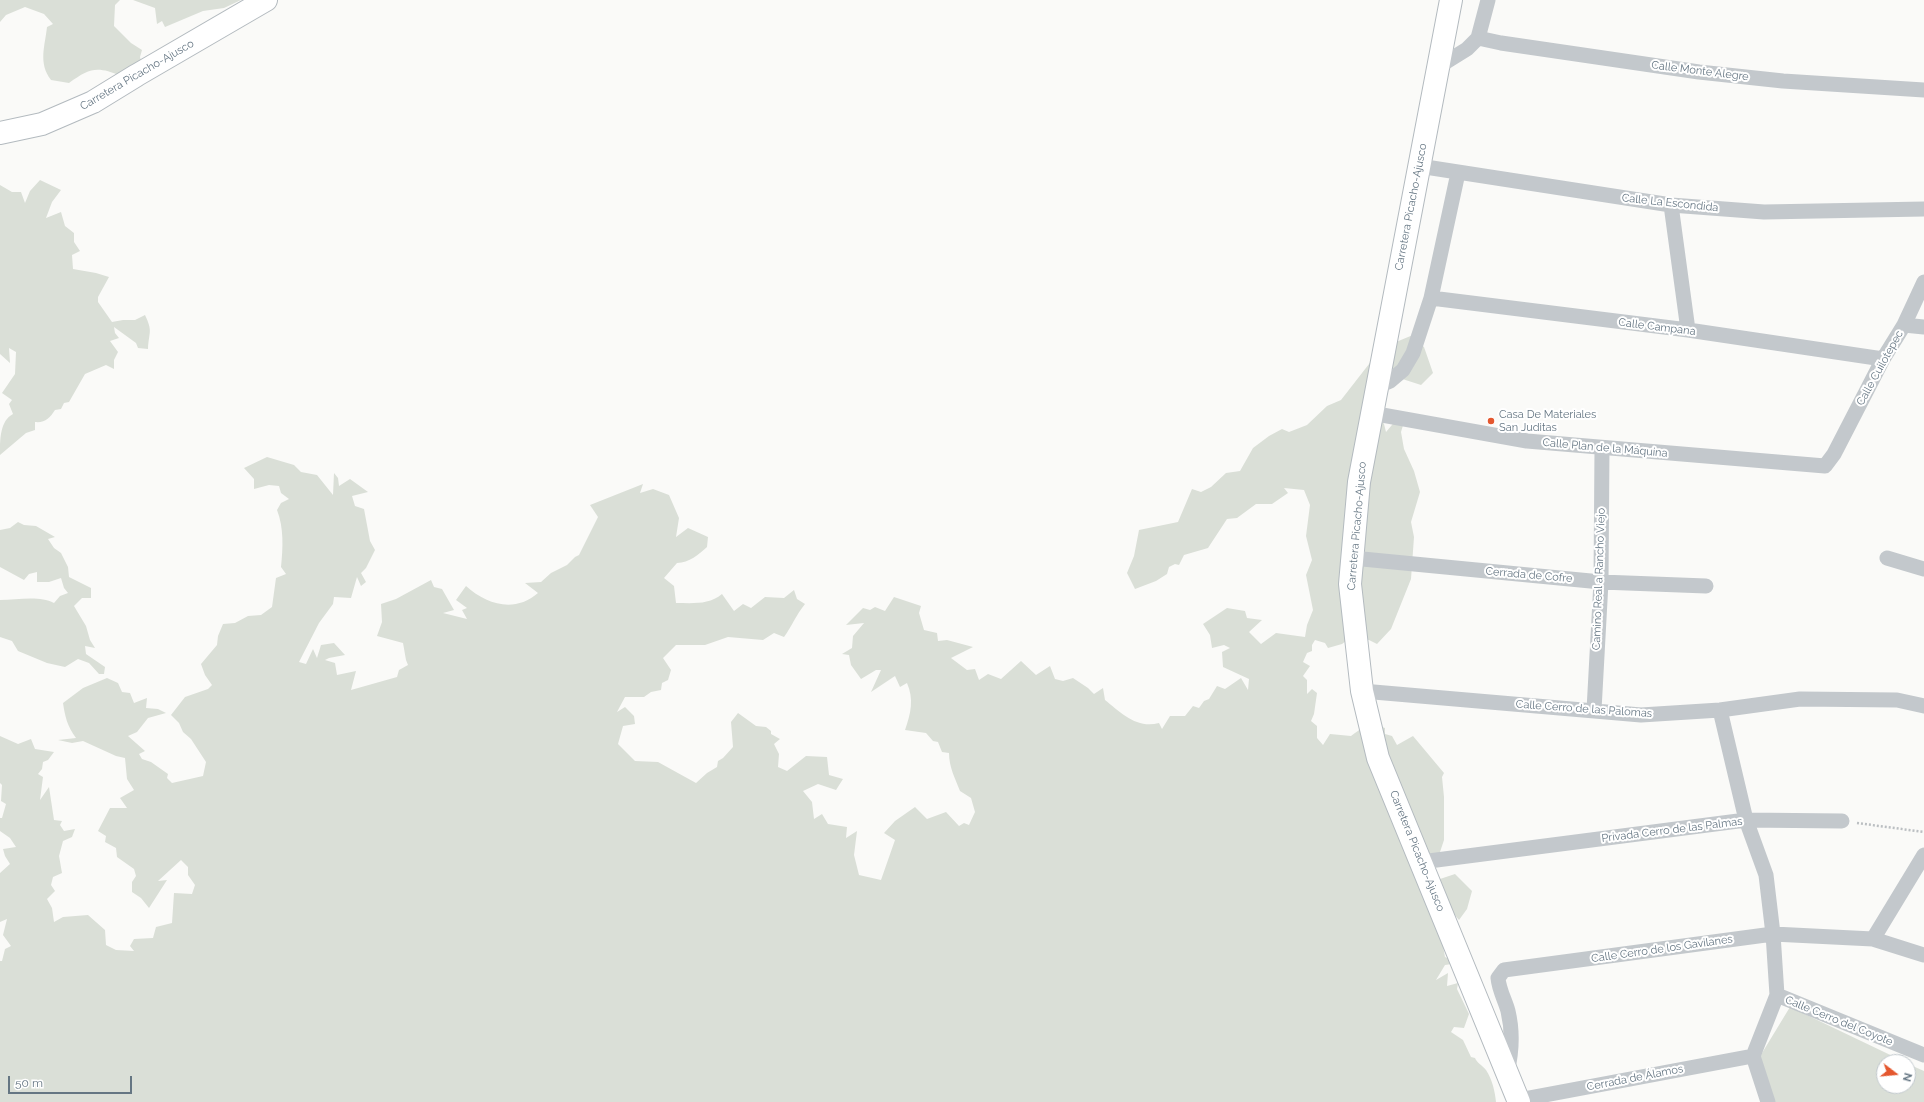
<!DOCTYPE html>
<meta charset="utf-8">
<style>
body{margin:0}
#map{position:relative;width:1924px;height:1102px;overflow:hidden;background:#fafaf8;font-family:Raleway,sans-serif}
canvas{display:block}
.north{position:absolute;left:1876px;top:1054px;width:40px;height:40px;box-sizing:border-box;background:#fff;border:1px solid #c1c8cd;border-radius:50%;rotate:106deg;font-size:11px;font-weight:700;line-height:16px;text-align:center;color:#657683}
.north::after{content:'';display:block;margin:auto;width:14px;height:18px;background:#e4572e;clip-path:polygon(50% 0,100% 100%,50% 72%,0 100%)}
.scale{position:absolute;left:8px;top:1076px;width:124px;height:18px;box-sizing:border-box;border:2px solid #657683;border-top:0;padding-left:5px;font-size:12px;line-height:14px;white-space:nowrap;color:#657683;-webkit-text-stroke:3px #fff;paint-order:stroke}
</style>
<div id="map">
<canvas width="1924" height="1102"></canvas>
<div class="north">N</div>
<div class="scale">50 m</div>
</div>
<script>
const c = document.querySelector('canvas').getContext('2d');
c.lineJoin = 'round';
function fill(path, color) {
  c.fillStyle = color;
  c.fill(path, 'evenodd');
}
function strokePath(path, color, width, dash) {
  c.strokeStyle = color;
  c.lineWidth = width;
  c.lineCap = dash ? 'butt' : 'round';
  c.setLineDash(dash || []);
  c.stroke(path);
}
function label(font, color, halo, rows, align = 'center') {
  c.font = font + ' Raleway,sans-serif';
  c.lineWidth = 4;
  c.setLineDash([]);
  c.textBaseline = 'middle';
  c.strokeStyle = halo;
  c.fillStyle = color;
  for (const [text, x, y, turn = 0] of rows) {
    c.save();
    c.translate(x, y);
    c.rotate((+turn || 0) * Math.PI / 180);
    c.textAlign = isNaN(turn) ? turn : align;
    if (halo) c.strokeText(text, 0, 0);
    c.fillText(text, 0, 0);
    c.restore();
  }
}
const green = new Path2D(`
 M0 0H120L115 5 114 26 131 43 142 50 140 57 143 69 133 67 132 65 121 76C97 66 90 68 69 83L51 80C38 63 45 46 47 27L53 24 44 14 25 7 6 15 0 22Z
 M133 0H241L224 8 203 11 165 27 162 21 157 24 155 8Z
 M40 180 61 190 52 202 46 218 61 212 65 226 74 233V242L80 251 72 255 73 269 96 273 109 277 98 297V302L112 322 123 320H135L145 315C153 332 149 331 148 349L138 348 136 343 114 327 115 333 119 338 110 341 118 352 114 360V369L106 365 85 374 69 402 64 403 61 409 55 410C50 418 45 423 35 422V430L26 433 0 455C0 439 0 421 13 414L9 404 12 400 2 393 15 374 16 352 9 348 10 363 0 354V185L12 192H21L25 203 30 191Z
 M1413 335 1416 340 1424 347 1433 373 1421 385 1390 375 1377 412 1384 424 1386 432 1397 419 1404 422 1401 432 1404 449 1414 471 1420 492 1411 522 1414 537 1411 579 1391 629 1377 644 1369 640 1350 638 1342 644 1328 648 1325 643 1315 640 1312 645V651L1307 653 1303 662 1310 666 1303 676 1307 680V694L1312 689 1317 693 1314 714 1311 721 1317 726V738L1323 745 1330 734 1351 736C1365 726 1367 723 1385 728V734L1392 736 1397 745 1413 736 1444 773 1442 777 1444 797V840L1439 855 1426 869 1440 893 1445 891 1440 879 1455 874 1472 891 1467 909 1459 920 1448 907 1437 931 1442 940 1445 957 1459 963 1445 965 1436 980 1448 973 1447 986 1458 983 1457 989 1469 1014 1464 1028 1454 1027 1451 1032 1463 1040 1471 1057 1475 1058C1477 1063 1482 1065 1486 1070 1492 1079 1495 1091 1496 1102H0V961H2L5 949 11 946 3 935 7 919 0 922V873L10 864 5 856 3 849 16 847 10 838 0 831V818H2L6 804 1 801 2 785 0 783V736L18 744 31 739 35 749 54 752 48 760 43 762 42 769 38 774 43 777 40 800 49 787 54 820 62 821 60 825 64 831 75 829 72 837 63 841 59 856 62 873 53 877 51 885 55 891 47 899 52 908 54 922 63 917 88 915 105 930 106 945 116 950 134 951 130 946 134 939 153 938 156 927 172 923 174 893 192 894 195 885 188 875V867L181 860 158 881 167 880 149 908 141 898 132 892V882L136 876 134 869 117 857 116 848 105 842 106 836 98 831 110 808H127L120 798 134 790 127 779 125 758 116 756 83 741 72 743 58 740 76 738C67 726 65 716 63 703L83 688 107 678 118 683 122 692 130 693 134 703 147 698 146 708 158 709 166 713 148 718 137 732 128 736 145 751 139 754 142 759 151 762 168 774 167 778 172 783 203 776 206 762 191 739 183 732 179 723 171 715 185 697 208 689 212 685 205 675 201 664 217 645 218 636 223 624 235 623 248 616 261 615 272 607 276 578 286 574 281 567C283 548 284 528 277 510L281 503 289 499 281 493 279 486 269 485 254 489V479L244 468 267 457 294 465 301 472 317 475 333 495 334 473 338 478 339 486 350 479 368 492 352 496 355 506 364 509 370 541 375 550 366 568 361 573 366 582 361 586 357 577 351 598 334 597 333 604 319 623 299 662 306 664 313 649 317 658 321 645 334 643 345 655 329 658 325 660 335 663 337 675 356 671 351 690 397 677 399 670 408 665 406 660 403 643 377 636 382 622 381 604 396 599 431 580 434 587 442 589 454 610 443 613 467 619 462 610 467 608 456 600 466 586C487 605 515 613 538 593L525 583 541 582 551 573 567 565 575 557 579 555 598 517 590 505 643 484 640 493 653 489 669 495 679 518 676 537 688 528 708 537 707 547C699 554 689 563 677 563L664 578 674 586 676 603C693 603 709 605 722 594L734 611 743 604 751 608 765 597 784 598 794 590 797 599 805 604C796 615 792 626 784 637L774 633 763 640 728 637 705 645H676L663 658 671 670 668 680 662 683 661 690 651 692 644 697H625L617 712 625 707 634 716 635 724 623 726 618 744 635 761 658 762 696 783 707 773 717 767 718 761 723 758 733 747 731 722 738 713 756 726 766 727 771 731V734L780 739 774 744 779 754 778 767 787 771 806 756 827 757 829 775 843 779 836 790 818 784 803 791 812 802 814 819 822 814 828 824 847 827 846 838 857 831 854 855 859 875 881 880 895 840 884 833 895 821 915 807 927 819 946 812 959 826 964 823 969 825 975 812 971 798 960 791C955 778 949 767 949 753L942 752 938 742 933 741 926 733 905 730C911 713 914 699 907 683L900 687 895 676 871 692 881 670H876L861 679 851 665 849 655 842 654 852 648 853 636 864 623 846 625 863 608 870 610 875 607 885 611 894 597 921 606 919 613 924 630 937 633 938 641 947 640 973 647 951 658 967 670 975 669 979 680 988 674 1001 679 1021 661 1036 675 1050 666 1055 679 1063 681 1073 678 1088 688 1094 694 1103 688 1105 700C1121 713 1137 729 1159 723L1162 729 1170 716H1185L1193 706 1199 708 1204 701 1209 699 1217 686 1225 689 1241 678 1248 690 1249 679 1223 667 1222 652 1230 648 1224 645 1212 648 1210 635 1203 624 1227 608 1245 611 1247 618 1262 620 1249 632 1261 644 1276 633 1305 637 1307 625 1313 610 1306 575 1312 560 1306 536 1310 505 1304 490 1284 488 1288 493 1272 504H1256L1237 518 1227 519 1208 548 1184 555 1179 565 1175 564 1169 567 1167 574 1156 581 1135 589 1127 573 1134 556 1139 530 1178 522 1192 489 1201 492 1211 487 1226 473 1240 471 1253 448 1269 436 1282 429 1289 432 1307 425 1327 406 1341 400 1376 355 1396 342Z
 M18 522 24 525 36 526 55 537 48 539 54 548 61 553 68 567 69 577 91 588V598H82L74 606 86 626 90 640 95 648 85 646 86 654 105 667 104 674H99L89 663 78 659 65 667 47 663 18 651 12 641 0 637V600C17 600 39 595 54 603L60 596 68 593 64 588 61 578 49 582H37V572L29 574 24 580 0 567V530L10 528Z
 M1790 1007 1905 1062H1884V1086H1908V1064L1924 1071V1102H1773L1759 1058Z`);
const path = new Path2D(`
 M1857 823 1924 832`);
const street = new Path2D(`
 M1478 38 1501 43 1699 72 1783 81 1924 90
 M1438 67 1467 49 1478 38 1488 0
 M1419 166 1671 205 1764 212 1924 209
 M1671 205 1688 330
 M1431 298 1688 330 1883 359
 M1904 325 1924 327
 M1376 387 1390 381 1403 370 1413 353 1431 298 1458 173
 M1371 413 1527 441 1825 466 1834 454 1883 359 1904 325 1924 282
 M1352 558 1601 582 1706 586
 M1887 558 1924 569
 M1362 691 1641 715 1720 710 1800 699 1897 700 1924 706
 M1594 710 1601 582 1602 448
 M1720 710 1746 820 1766 875 1773 934 1777 995 1753 1056 1768 1102
 M1421 862 1746 820 1842 821
 M1873 939 1924 855
 M1777 995 1924 1055
 M1507 1073C1512 1052 1513 1032 1508 1011 1505 1000 1499 990 1498 978L1504 970 1773 934 1873 939 1924 955
 M1518 1100 1753 1056`);
const secondary = new Path2D(`
 M1451 0 1359 482 1350 584 1362 691 1378 758 1519 1102
 M0 133 42 124 93 102 137 75 266 0`);
const markers = [
 [1491,421,4,"#e4572e"]
];
const streetNames = [
 ["Calle Monte Alegre",1700,71,7],
 ["Carretera Picacho-Ajusco",137,75,-30],
 ["Calle La Escondida",1670,203,6],
 ["Carretera Picacho-Ajusco",1411,207,-79],
 ["Calle Campana",1657,327,7],
 ["Calle Cuilotepec",1880,368,-61],
 ["Calle Plan de la Máquina",1605,448,5],
 ["Carretera Picacho-Ajusco",1357,526,-85],
 ["Cerrada de Cofre",1529,575,5],
 ["Camino Real a Rancho Viejo",1599,579,-88],
 ["Calle Cerro de las Palomas",1584,709,4],
 ["Privada Cerro de las Palmas",1672,830,-7],
 ["Carretera Picacho-Ajusco",1417,851,68],
 ["Calle Cerro de los Gavilanes",1662,949,-8],
 ["Calle Cerro del Coyote",1839,1021,22],
 ["Cerrada de Álamos",1635,1078,-11]
];
const poiNames = [
 ["Casa De Materiales",1499,415],
 ["San Juditas",1499,428]
];
fill(green, '#dadfd7');
strokePath(secondary, '#b3babf', 24);
strokePath(path, '#bbbfc2', 2.5, [2, 2]);
strokePath(street, '#c3c8cc', 15);
strokePath(secondary, '#fff', 22);
for (const [x, y, r, color] of markers) {
  const dot = new Path2D();
  dot.arc(x, y, r, 0, 2 * Math.PI);
  c.fillStyle = color;
  c.fill(dot);
  strokePath(dot, '#fff', 1.5);
}
label('11px', '#657683', '#fff', streetNames);
label('11px', '#657683', '#fff', poiNames, 'left');
</script>
